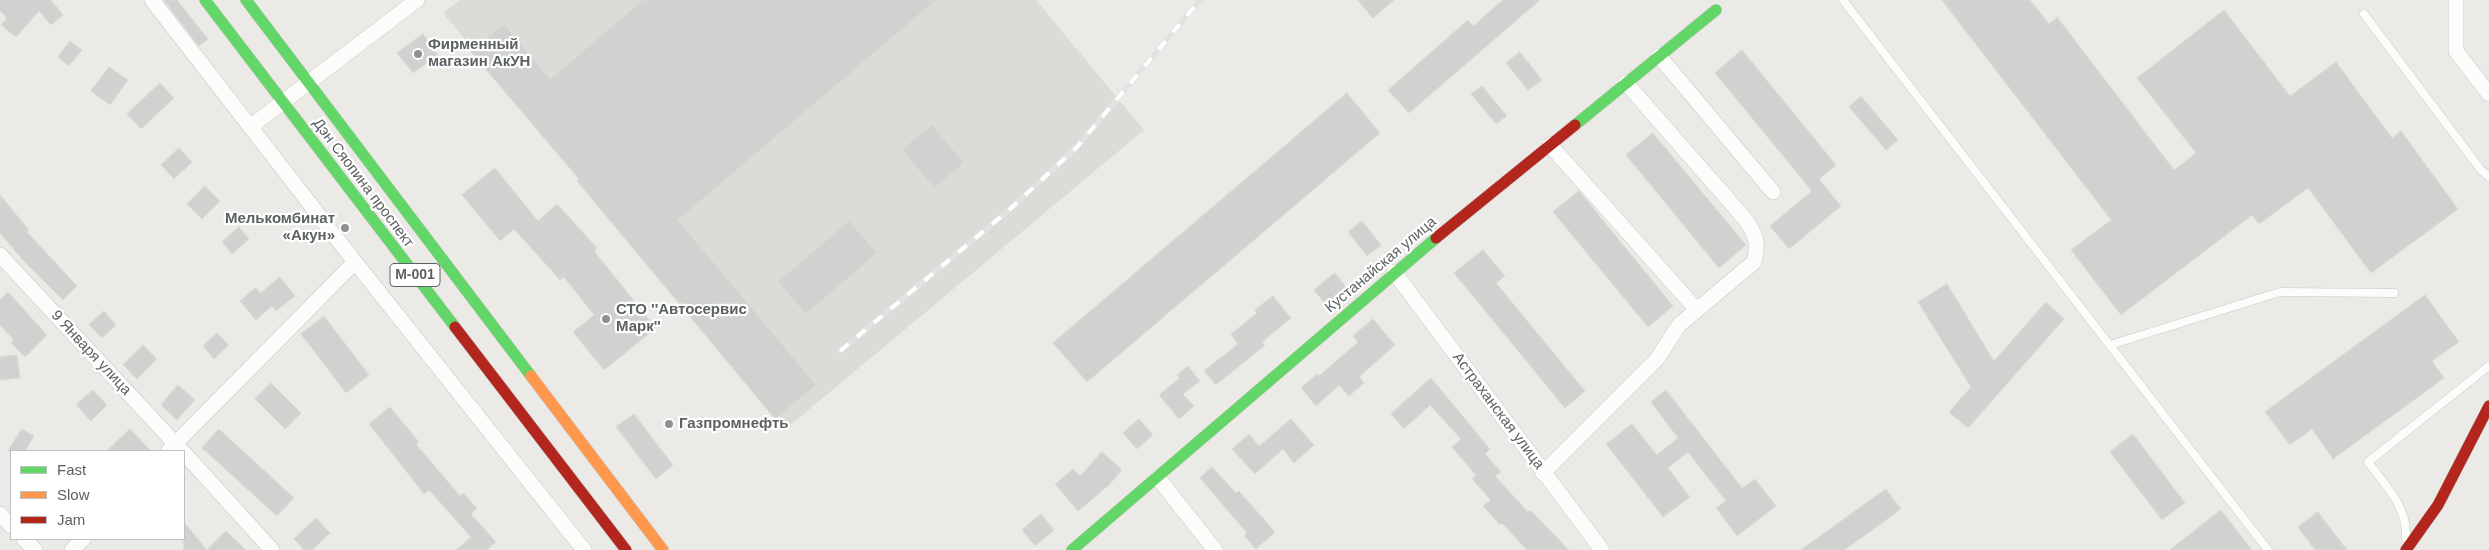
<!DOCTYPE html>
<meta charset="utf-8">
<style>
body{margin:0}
#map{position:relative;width:2489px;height:550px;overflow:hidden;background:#eceae6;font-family:Helvetica,sans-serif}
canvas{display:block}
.legend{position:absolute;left:10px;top:450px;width:175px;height:90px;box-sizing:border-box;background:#fff;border:1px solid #bec0c1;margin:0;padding:6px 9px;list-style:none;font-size:15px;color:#5c6164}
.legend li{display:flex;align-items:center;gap:10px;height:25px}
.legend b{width:25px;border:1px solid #bec0c1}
</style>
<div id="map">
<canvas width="2489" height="550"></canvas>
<ul class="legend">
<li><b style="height:6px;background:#63d668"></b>Fast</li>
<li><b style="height:6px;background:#ff974d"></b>Slow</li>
<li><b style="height:6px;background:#b3261e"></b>Jam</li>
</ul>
</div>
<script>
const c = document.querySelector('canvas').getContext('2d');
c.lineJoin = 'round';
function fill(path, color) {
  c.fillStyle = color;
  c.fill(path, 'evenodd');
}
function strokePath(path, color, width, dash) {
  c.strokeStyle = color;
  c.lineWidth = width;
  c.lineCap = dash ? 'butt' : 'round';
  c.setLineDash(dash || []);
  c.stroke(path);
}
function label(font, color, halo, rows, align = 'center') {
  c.font = font + ' Helvetica,sans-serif';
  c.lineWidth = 4.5;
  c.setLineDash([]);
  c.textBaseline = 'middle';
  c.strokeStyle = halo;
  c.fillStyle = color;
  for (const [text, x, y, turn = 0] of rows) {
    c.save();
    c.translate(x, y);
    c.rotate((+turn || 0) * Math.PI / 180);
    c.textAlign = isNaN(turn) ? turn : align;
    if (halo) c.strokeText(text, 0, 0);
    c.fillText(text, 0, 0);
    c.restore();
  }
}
const industrial = new Path2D(`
 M460 0H1036L1144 130 788 427 443 13Z`);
const building = new Path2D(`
 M0 0H51L63 15 51 25 39 11 16 37 1 25 7 18 0 11Z
 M164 0H177L208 39 199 46Z
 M643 0H936L678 220 816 385 775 419 577 181 579 179 471 52 504 24 550 79Z
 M1358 0H1394L1373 18Z
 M1503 0H1540L1409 113 1388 90 1468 20 1473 26Z
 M1942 0H2030L2049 24 2057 17 2174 170 2196 153 2137 78 2224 10 2290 96 2336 62 2392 138 2401 131 2458 209 2371 273 2308 188 2259 224 2252 215 2121 315 2071 250 2111 220Z
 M423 34 438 55 413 73 397 53Z
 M70 41 82 50 69 66 58 57Z
 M1742 50 1836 165 1819 179 1841 206 1789 249 1770 226 1812 191 1715 73Z
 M1520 52 1542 80 1528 90 1506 63Z
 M109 67 128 80 110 105 91 91Z
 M160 83 174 98 141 129 127 114Z
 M1482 86 1507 116 1496 124 1471 94Z
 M1347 93 1380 133 1087 382 1053 343Z
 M1861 96 1898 140 1886 150 1849 107Z
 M932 125 964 163 934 188 902 150Z
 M1653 133 1746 245 1719 268 1626 155Z
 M179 148 192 162 174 179 161 165Z
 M495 168 538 221 557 204 597 248 594 251 656 328 604 370 573 332 594 315 564 277 560 280 514 229 500 241 462 195Z
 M205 186 220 201 202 219 187 204Z
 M1579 191 1673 306 1648 327 1553 212Z
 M0 195 29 230 27 232 77 286 63 300 23 260 0 233Z
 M849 221 877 253 806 314 778 282Z
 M1362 221 1381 245 1367 256 1348 232Z
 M239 227 249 239 232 254 222 242Z
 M1483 250 1505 276 1496 283 1585 391 1565 408 1454 273Z
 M1335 273 1348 290 1328 307 1314 290Z
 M280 277 295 296 276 311 272 306 256 320 240 301 256 287 260 293Z
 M1947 284 1994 361 2046 302 2064 319 1968 428 1949 412 1971 387 1918 302Z
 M8 292 47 335 25 357 11 343 14 340 0 325V300Z
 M2425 295 2459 342 2432 361 2444 378 2333 459 2312 429 2290 445 2265 412Z
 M1273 296 1291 318 1262 342 1265 345 1216 385 1204 371 1238 344 1231 334 1257 313 1255 310Z
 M104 311 116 325 102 338 89 325Z
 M324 316 369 375 346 393 301 334Z
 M1373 319 1395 345 1359 377 1364 383 1349 396 1339 385 1316 406 1301 388 1317 374 1319 376 1358 342 1353 336Z
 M217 333 229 345 214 359 203 346Z
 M143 345 157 359 137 379 123 365Z
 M17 355 20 378 0 380V357Z
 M1188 366 1200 381 1183 394 1194 406 1179 419 1159 395 1180 378 1177 375Z
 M1431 378 1490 449 1485 454 1501 472 1495 476 1528 512 1530 510 1569 550H1527L1502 523 1500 525 1483 506 1491 500 1472 479 1476 475 1452 447 1461 439 1430 405 1404 429 1391 414Z
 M271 383 301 413 285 429 255 399Z
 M178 385 195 400 177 420 161 405Z
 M93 390 107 405 91 421 76 405Z
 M1666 390 1742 488 1755 479 1776 506 1737 536 1716 508 1726 501 1688 452 1668 468 1690 497 1663 517 1606 444 1632 424 1657 455 1678 438 1651 402Z
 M390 407 419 442 416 444 460 496 463 493 477 508 471 514 496 542 487 550H456L471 537 429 490 424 494 369 424Z
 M634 414 673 465 656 479 616 427Z
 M1139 419 1153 435 1137 449 1123 433Z
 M1291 419 1314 445 1294 463 1283 449 1255 474 1232 449 1249 434 1259 446Z
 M22 429 34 436 25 451H8Z
 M130 429 151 451H107Z
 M219 429 294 498 277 516 202 448Z
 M2133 434 2185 503 2162 520 2110 452Z
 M1102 452 1122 470 1109 485 1078 511 1055 484 1073 469 1080 476Z
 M1212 467 1236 493 1239 491 1275 532 1256 549 1244 536 1247 533 1200 478Z
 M1886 489 1901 509 1857 541 1844 550H1801Z
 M2221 510 2252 550H2170Z
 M2318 512 2347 550H2315L2298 527Z
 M1041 514 1054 530 1035 546 1022 530Z
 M316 518 330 533 312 550H304L294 539Z
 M184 522 207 550H184Z
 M226 531 246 550H207Z`);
const lane = new Path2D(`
 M1843 0 2268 550
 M2364 14 2481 170 2489 177
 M2110 345 2280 292 2394 293
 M2406 538C2408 507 2385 485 2368 462L2489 366`);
const street = new Path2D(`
 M152 0 355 262 584 550
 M2456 0V51L2489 94
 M1659 56 1773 192
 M250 127 417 0
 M1550 145 1697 310
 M0 255 182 451
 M1394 272 1602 550
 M169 450 355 262
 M184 453 272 550
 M1543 473 1657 359 1679 325 1754 262C1759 244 1756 235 1746 220L1626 83
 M1158 478 1215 550
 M0 514 11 526
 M24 539 35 550
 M72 550 83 539`);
const fast = new Path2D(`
 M205 0 455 327
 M246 0 531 376
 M1575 125 1716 10
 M1072 550 1436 238`);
const slow = new Path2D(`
 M531 376 663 550`);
const jam = new Path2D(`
 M1436 238 1575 125
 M455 327 626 550
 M2406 550 2438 505 2489 406`);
const rail = new Path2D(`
 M840 351 1009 210 1077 147 1200 0`);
const markers = [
 [418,54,5,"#8e9192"],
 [345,228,5,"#8e9192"],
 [606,319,5,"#8e9192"],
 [669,424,5,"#8e9192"]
];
const shields = [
 [415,275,50]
];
const shieldNames = [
 ["M-001",415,275]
];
const poiNames = [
 ["Фирменный",428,45],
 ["магазин АкУН",428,62],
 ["Мелькомбинат",335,219,"right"],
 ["«Акун»",335,236,"right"],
 ["СТО ''Автосервис",616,310],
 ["Марк''",616,327],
 ["Газпромнефть",679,424]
];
const streetNames = [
 ["Дэн Сяопина проспект",363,183,53],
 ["Кустанайская улица",1381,265,-40],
 ["9 Января улица",91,353,47],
 ["Астраханская улица",1498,411,53]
];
fill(industrial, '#dddbd8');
fill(building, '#d2d1cf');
strokePath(building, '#dcd9d6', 1);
strokePath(lane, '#c8c7c7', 9);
strokePath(street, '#c8c7c7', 16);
strokePath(fast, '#c7c7c7', 12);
strokePath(slow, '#c7c7c7', 12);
strokePath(jam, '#c7c7c7', 12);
strokePath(lane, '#fcfcfb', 8);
strokePath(street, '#fcfcfb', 15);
strokePath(fast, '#63d668', 11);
strokePath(slow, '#ff974d', 11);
strokePath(jam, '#b3261e', 11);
strokePath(rail, '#e3e2e2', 5.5);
strokePath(rail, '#fff', 4, [11]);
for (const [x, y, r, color] of markers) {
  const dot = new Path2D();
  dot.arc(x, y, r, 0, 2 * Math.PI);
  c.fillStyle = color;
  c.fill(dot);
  strokePath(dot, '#fff', 2);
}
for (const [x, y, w] of shields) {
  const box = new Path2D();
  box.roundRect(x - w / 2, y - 11.5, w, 23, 4);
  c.fillStyle = '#fff';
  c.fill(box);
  strokePath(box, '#5c6164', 1);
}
label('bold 14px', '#5c6164', null, shieldNames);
label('bold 15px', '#5c6164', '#fff', poiNames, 'left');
label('15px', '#5c6164', '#fff', streetNames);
</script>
